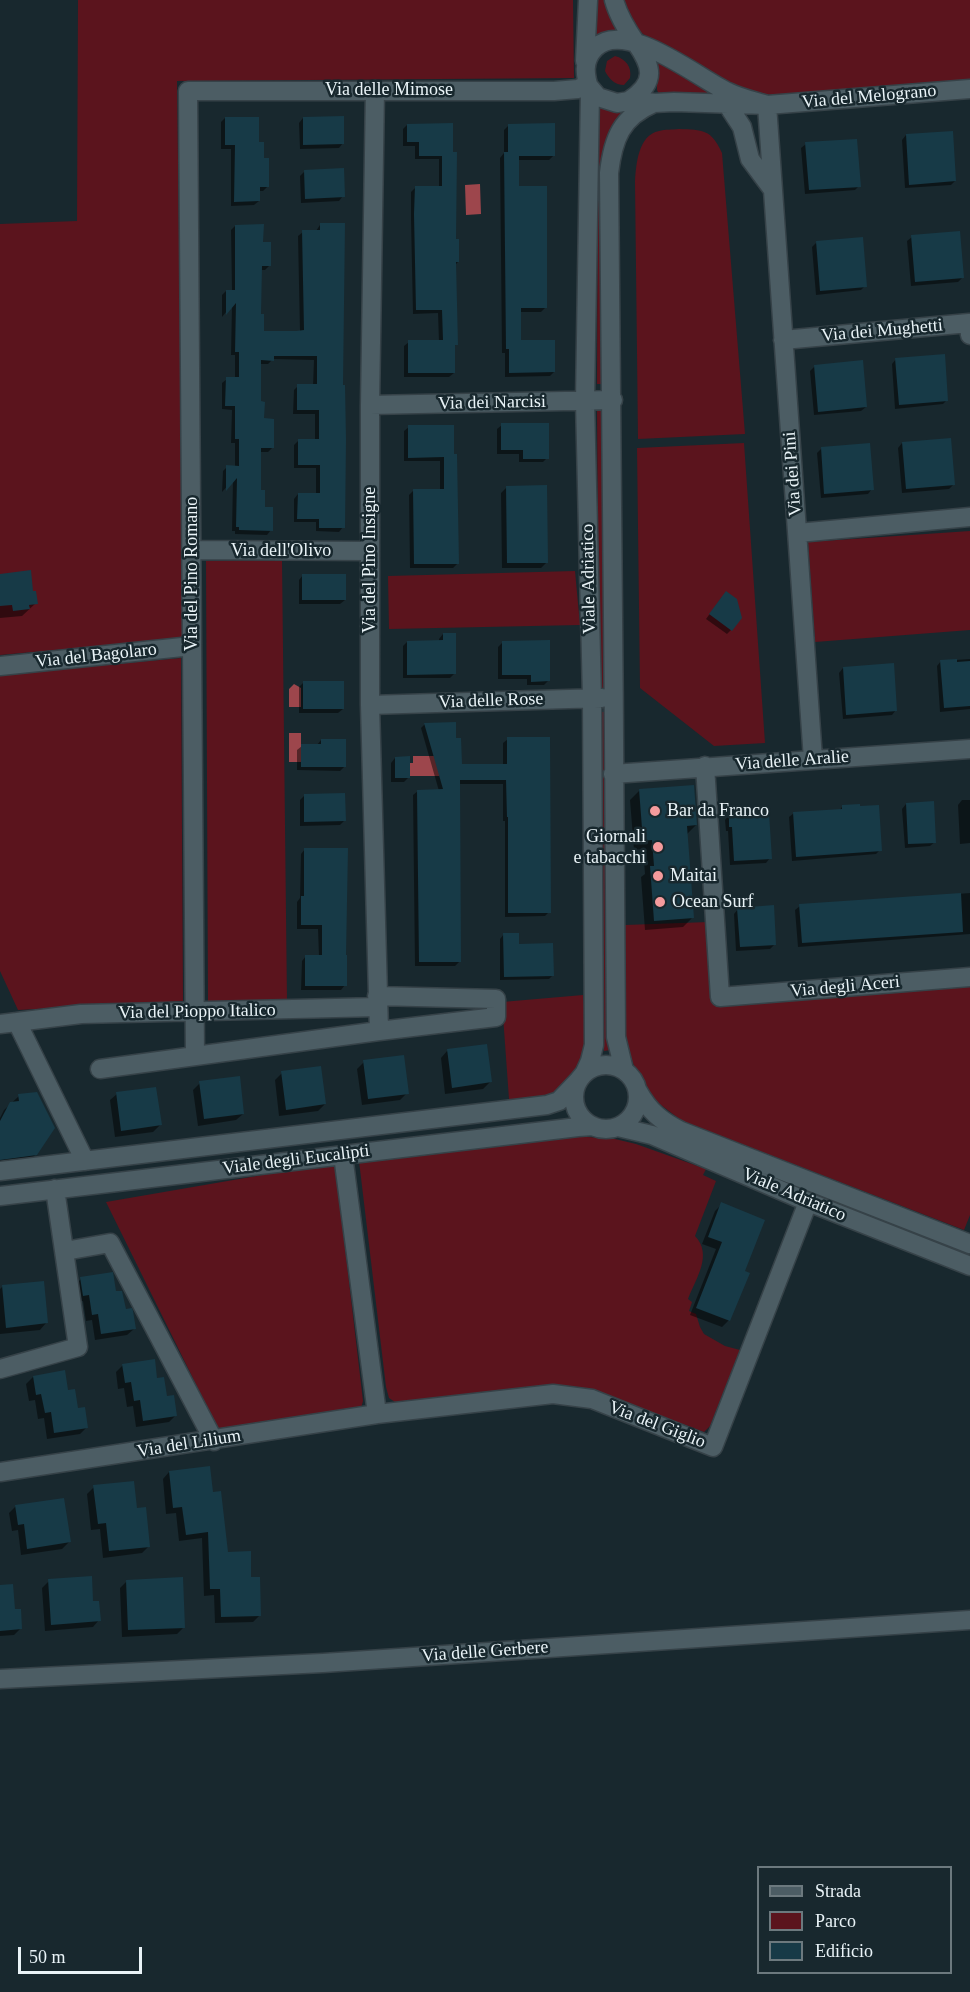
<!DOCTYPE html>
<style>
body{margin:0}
#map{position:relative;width:970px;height:1992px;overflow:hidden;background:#18282e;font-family:Georgia,serif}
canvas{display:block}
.legend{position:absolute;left:757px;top:1866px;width:195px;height:108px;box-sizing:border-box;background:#18282e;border:2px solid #6c797e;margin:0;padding:8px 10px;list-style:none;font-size:18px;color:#e9f3f7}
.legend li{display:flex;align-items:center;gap:12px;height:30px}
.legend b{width:30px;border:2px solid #6c797e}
.scale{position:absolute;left:18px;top:1947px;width:124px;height:27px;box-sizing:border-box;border:3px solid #e9f3f7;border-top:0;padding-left:8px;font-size:18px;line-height:21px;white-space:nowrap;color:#e9f3f7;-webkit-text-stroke:4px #18282e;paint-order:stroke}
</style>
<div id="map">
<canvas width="970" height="1992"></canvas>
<ul class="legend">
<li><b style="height:8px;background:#4c5d64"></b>Strada</li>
<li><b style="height:16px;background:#5b141d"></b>Parco</li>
<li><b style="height:16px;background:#173a47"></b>Edificio</li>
</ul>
<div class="scale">50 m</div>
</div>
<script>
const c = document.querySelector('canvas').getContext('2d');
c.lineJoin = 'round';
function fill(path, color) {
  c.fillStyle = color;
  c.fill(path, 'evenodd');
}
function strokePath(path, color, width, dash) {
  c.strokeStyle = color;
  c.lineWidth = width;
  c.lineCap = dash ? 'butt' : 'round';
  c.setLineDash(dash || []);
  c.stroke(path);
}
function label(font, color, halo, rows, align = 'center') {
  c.font = font + ' Georgia,serif';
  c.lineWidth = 5;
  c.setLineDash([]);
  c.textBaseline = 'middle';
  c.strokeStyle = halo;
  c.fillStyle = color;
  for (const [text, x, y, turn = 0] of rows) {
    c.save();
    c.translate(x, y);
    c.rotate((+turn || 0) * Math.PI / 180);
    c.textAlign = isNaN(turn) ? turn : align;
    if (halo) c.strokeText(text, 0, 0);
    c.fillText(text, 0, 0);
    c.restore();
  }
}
const green = new Path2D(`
 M78 0H573L574 78 177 81 184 638 0 655V224L77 221Z
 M596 0H604L611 20 620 33 596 39Z
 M618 0H970V83L766 95 734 86 643 34 630 22Z
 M615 56C626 59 632 67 630 78L624 85C615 85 609 79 605 71L607 61Z
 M661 62 717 95 659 94 657 90V64Z
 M598 107H621L623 109 624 112 620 119 603 384H597Z
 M679 129C703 130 711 129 722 153L745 434 638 439 635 182C636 165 638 135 659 131 665 129 672 130 679 129Z
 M605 408 606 688H599L597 409Z
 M744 443 765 743 714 746 640 688 637 448Z
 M970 531V630L815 642 808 542Z
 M282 560 287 1002 208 1001 206 561Z
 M575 571 580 625 389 629 388 576Z
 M181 658 183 1001 18 1010 0 971V675Z
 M599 712H606L610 1050 604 1051Z
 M709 922 715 1006 970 986V1215L964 1230 682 1121 657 1102 641 1084 625 1042V925Z
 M583 995C586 1029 594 1053 569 1080 564 1086 558 1093 551 1095 538 1100 522 1099 509 1099L502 1002Z
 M574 1136 615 1139 636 1144 706 1169 703 1175 716 1181 695 1236C713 1255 696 1278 688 1299L692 1302 689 1311 696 1314 700 1327 704 1334 725 1346 740 1350 710 1426 704 1432 601 1393 578 1387 554 1386 395 1402 389 1398 386 1387 359 1161Z
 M326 1164 333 1165 336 1171 363 1401 361 1408 220 1433 106 1202Z`);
const water = new Path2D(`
 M480 184 481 214 466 215 465 185Z
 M294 684 301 688V707H289V689Z
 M289 733H301V762H289Z
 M413 756H445L439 776H410V763H413Z`);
const shadow = new Path2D(`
 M225 118 257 143 268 186 263 191H259V201L254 205 231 206V149H221V122Z
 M303 118 343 143 339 148 300 149 299 123Z
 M407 125H452L455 240 458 262 455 265 456 344 454 347V373L449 377H404V346L409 342H439L438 313 413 314 411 220V192L415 188H439V159H415V146H403V129Z
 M509 125 554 155 549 160H518V187L545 308 541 312H519L520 341 554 372 550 376 505 377V353H502L500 158 504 153V130Z
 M906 135 955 181 951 185 905 188 902 140Z
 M806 144 859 186 855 190 805 194 801 148Z
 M304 172 343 196 339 201 301 203 300 176Z
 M320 225 342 386 343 527 339 532 316 531V522H294V499L298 494 316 495V468H294V445L299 440 315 441V414H293L294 390 298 386H313L314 360 273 359 268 364H260V403L263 420 273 447 268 452H260L259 491 271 530 267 535 235 534V531H232L233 480 222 492 223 471 227 467H235V443H231L232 410 222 409V383L227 379H235V355H231L232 305 222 317V295L226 291H232L231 230 235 226 262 244 269 266 265 270H260L259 315 263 333 300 332 298 236 303 232 316 231Z
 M912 237 963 277 958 282 911 286 907 241Z
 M816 243 865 286 861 290 816 295 812 247Z
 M896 359 947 400 943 404 895 409 892 364Z
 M815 366 866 407 861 411 814 415 810 371Z
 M502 425 547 458 543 462H519V454H497V429Z
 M453 426 458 563 453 568H410L409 495 413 491 440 490V461H404V431L409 427Z
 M902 443 954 484 949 489 902 493 898 448Z
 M821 449 872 489 868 494 821 498 817 453Z
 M507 487 547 562 541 568H502L501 493Z
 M303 575 345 600 340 604H299V580Z
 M0 576 32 593 36 603 22 616 0 618Z
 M722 597 731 630 727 634 706 619Z
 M443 634 454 674 450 678H403V646L407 642H439V639Z
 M503 642 548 681 544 685H527V679H498V647Z
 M970 659V709L940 712 937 666 941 661Z
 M843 668 896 710 892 715 843 719 839 673Z
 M304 682 343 709 338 713H299V687Z
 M425 724 455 739 460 766 503 765V743L508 739 549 912 545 916 505 917V821H503V784H458L460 961 455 966H415L413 795 418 791H439L421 728Z
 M321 740 345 766 340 771 297 770V750L302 746 317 745Z
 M395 758 408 778 404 782H391V763Z
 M640 790 696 825 686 835 692 918 683 927 645 930 641 877 645 874 643 849 634 850 630 800Z
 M304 796 344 821 340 825 300 826V800Z
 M962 800H970V843L960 844 958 805Z
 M906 804 935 842 930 846 905 848 902 809Z
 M842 807 880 850 876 854 792 861 789 817 794 813 839 811Z
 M729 815 770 858 766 863 730 865 728 831H726L725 820Z
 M305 849 345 985 341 990H301L302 961 306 956H319L318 929H297V902L300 898 301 854Z
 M970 893V934L798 947 795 910 800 906Z
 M738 909 775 944 770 949 736 951 734 914Z
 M504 934 518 945 553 975 549 979 500 980V939Z
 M447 1051 490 1082 483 1089 445 1094 441 1058Z
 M364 1062 407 1093 400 1100 362 1105 357 1069Z
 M282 1073 325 1104 318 1111 279 1116 275 1080Z
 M200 1083 243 1114 236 1120 198 1126 193 1090Z
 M117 1094 160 1125 153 1132 115 1137 110 1100Z
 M19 1096 36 1154 29 1161 0 1165V1118L4 1110Z
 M722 1204 743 1272 729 1320 722 1327 690 1315 716 1249 702 1244 715 1211Z
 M81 1279 115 1293 134 1329 127 1335 95 1340 92 1320 86 1321 83 1301 77 1302 74 1286Z
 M3 1286 46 1323 40 1330 0 1334V1289Z
 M123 1365 156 1380 176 1415 169 1422 136 1427 133 1406 127 1407 124 1388 118 1389 116 1372Z
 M33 1377 67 1391 87 1427 80 1434 47 1439 44 1418 38 1419 35 1400 29 1401 26 1384Z
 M169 1472 211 1494 226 1553 250 1579 260 1615 253 1622 215 1623 214 1595 204 1596 202 1538 179 1541 176 1513 166 1514 163 1479Z
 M94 1487 136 1510 149 1546 142 1553 103 1558 100 1529 91 1530 87 1494Z
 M16 1506 69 1542 62 1549 21 1555 18 1530 12 1531 9 1513Z
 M49 1581 92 1603 99 1620 93 1627 45 1631 42 1588Z
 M127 1581 184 1627 177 1634 122 1637 120 1588Z
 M0 1587 21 1628 14 1635 0 1636Z`);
const building = new Path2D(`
 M344 116V144L303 145V117Z
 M225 117H259V142H264V158H269V187H260V201L234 202 235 145H225Z
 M453 123V152H457L456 239H459V262H456L458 345H455V373H408V340H443L442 310H416L414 214 415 186H442V156H419V142H407V124Z
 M555 123V156H519V186H547V308H521V340H555V372L509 373V349H506L504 152H508V124Z
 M953 131 956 181 909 185 906 134Z
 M857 139 861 187 809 190 805 142Z
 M344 168 345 197 305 199 304 170Z
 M320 223H345L343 385H345L346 440 345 528H319V519H297L298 493H320V465H298V439H319V410H297V384H317V356H274V361L261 360V401L265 402 264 418 274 419V448H261V490H265V507H273V531L239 530V527H236L237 478 226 491V465L239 466V439H235V406H225L226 377H239V352H235L236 303 226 315V290H235V225L264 224 263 242H271V266H262L261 314H264V331H296L304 330 302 230H320Z
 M960 231 964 278 915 282 911 235Z
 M863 237 867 287 820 291 816 241Z
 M945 354 948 401 899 405 895 358Z
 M863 360 867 407 818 412 814 365Z
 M501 423H549V459H523V450H501Z
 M408 425H454V454H457L459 564H414L413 489H444V457L408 458Z
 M951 438 955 485 906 489 902 442Z
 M870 443 874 490 824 494 821 447Z
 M547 485 548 563H507L506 486Z
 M31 570 33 591H36L38 604 29 605 30 609 13 611 12 605 0 606V574Z
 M302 574H346V600H302Z
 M726 591 737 599 742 618 732 631 709 614Z
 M443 633H456V674L407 675V641L443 640Z
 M550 640V681L531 682V675H502V641Z
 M957 659V662L970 661V706L944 708 940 660Z
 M894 663 897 711 846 715 843 667Z
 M303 681H344V709H303Z
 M456 722V738H461L462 764H507V737H550L551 913H508V817H507L506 780H460L461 962H419L417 790 443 789 424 723Z
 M321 739H346V767H301V744H321Z
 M410 756V778H395V757Z
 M694 785 697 825 687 826 694 918 654 921 650 866H654L652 840 643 841 639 789Z
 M345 793 346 821 304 822V794Z
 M934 801 936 843 908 844 906 803Z
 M860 804V806L879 805 882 851 796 857 793 812 842 809V805Z
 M747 813V814L769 813 772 859 734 861 732 827H729V814Z
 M304 848H348L346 955H347V986H305V955H322V925H301V896H304Z
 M961 893 963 932 802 943 799 904Z
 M774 905 776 945 740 947 737 908Z
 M503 933H519V944L553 943 554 976 504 977Z
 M487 1044 492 1082 452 1088 447 1049Z
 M404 1055 409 1094 368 1099 363 1060Z
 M321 1066 326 1104 286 1110 281 1071Z
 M240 1076 244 1114 204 1119 199 1081Z
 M156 1087 162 1125 121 1131 116 1092Z
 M37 1092 55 1128 37 1155 0 1160V1121L10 1102 19 1101 18 1094Z
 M721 1202 765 1220 745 1271 750 1273 730 1321 696 1308 722 1242 708 1237Z
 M113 1272 116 1291H122L126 1309 132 1308 133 1311 136 1329 101 1334 98 1314 92 1315 89 1295 83 1296 80 1277Z
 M44 1281 48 1323 6 1328 2 1285Z
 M155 1359 157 1378 164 1377 167 1396 174 1395 177 1416 143 1421 140 1400 134 1401 131 1382 125 1383 122 1364Z
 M65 1370 68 1390 75 1389 78 1408 85 1407 88 1428 54 1433 51 1412 45 1413 41 1394 36 1395 33 1376Z
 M210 1466 213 1492 221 1491 228 1552 251 1551V1577H260L261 1616 221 1617 220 1589H210L208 1532 186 1535 182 1507 173 1508 169 1471Z
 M134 1481 137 1508 146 1507 150 1547 109 1551 106 1523 98 1524 93 1485Z
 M64 1498 71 1542 27 1549 24 1524 18 1525 15 1505Z
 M92 1576 93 1601H99L101 1621 51 1625 48 1579Z
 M183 1577 185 1628 128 1630 126 1580Z
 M13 1584 15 1609H21L22 1629 0 1631V1585Z`);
const minor = new Path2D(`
 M614 0C618 15 627 30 636 43 652 66 657 82 630 100
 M585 61 588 0
 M587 84 598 97 617 103 635 100 654 103 674 102 767 105 970 89
 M375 90 370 405V705L379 1031
 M727 104 742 127 750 159 773 190
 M767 105 813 759
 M783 340 969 323 970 335
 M370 405 613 400
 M798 533 970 517
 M192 550 370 551
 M0 666 192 646
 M370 705 602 698
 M705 766 720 997 970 977
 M613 774 970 749
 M17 1022 81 1014 378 1007
 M0 1024 17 1022 85 1161
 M195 1056 188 91H554L578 89 587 84
 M574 1097a32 32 0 1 1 64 0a32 32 0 1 1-64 0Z
 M100 1069 379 1031 496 1017V999L377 996
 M624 1070 616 1037C613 749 614 461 609 173 613 139 621 117 654 103
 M585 1072 590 1061 594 1045 592 699 585 401 590 91C585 76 582 61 595 48 625 18 698 78 728 92 740 98 754 101 767 105
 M638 1091C649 1111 661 1121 681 1131L970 1244
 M618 1127 652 1135 808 1202 970 1266
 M343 1155 377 1414
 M0 1171 547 1105 559 1101 578 1081
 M0 1196 578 1127 593 1126
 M65 1251 110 1243 214 1441
 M0 1369 78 1347 55 1189
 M0 1472 377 1414 553 1394 592 1399 713 1447 808 1202
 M0 1679 323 1663 970 1620`);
const markers = [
 [655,811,6,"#f59b9d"],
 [658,847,6,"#f59b9d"],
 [658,876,6,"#f59b9d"],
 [660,902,6,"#f59b9d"]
];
const streetNames = [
 ["Via delle Mimose",389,90],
 ["Via del Melograno",869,97,-5],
 ["Via dei Mughetti",882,331,-5],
 ["Via dei Narcisi",492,403,-1],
 ["Via dei Pini",793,474,-94],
 ["Via dell'Olivo",281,551],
 ["Via del Pino Insigne",370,560,-90],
 ["Via del Pino Romano",192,574,-90],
 ["Viale Adriatico",589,579,-91],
 ["Via del Bagolaro",96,656,-6],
 ["Via delle Rose",491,701,-2],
 ["Via delle Aralie",792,761,-4],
 ["Via degli Aceri",845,987,-5],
 ["Via del Pioppo Italico",197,1012,-1],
 ["Viale degli Eucalipti",296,1160,-7],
 ["Viale Adriatico",794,1195,23],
 ["Via del Giglio",657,1425,21],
 ["Via del Lilium",189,1444,-9],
 ["Via delle Gerbere",485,1652,-4]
];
const poiNames = [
 ["Bar da Franco",667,811],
 ["Giornali",646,837,"right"],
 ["e tabacchi",646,858,"right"],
 ["Maitai",670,876],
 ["Ocean Surf",672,902]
];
fill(green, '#5b141d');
fill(water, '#9d464c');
fill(shadow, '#0007');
fill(building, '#173a47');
strokePath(minor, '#364248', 21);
strokePath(minor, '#4c5d64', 18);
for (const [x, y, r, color] of markers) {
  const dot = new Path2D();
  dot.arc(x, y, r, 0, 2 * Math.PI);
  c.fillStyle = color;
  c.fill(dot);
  strokePath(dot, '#18282e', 2);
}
label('18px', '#e9f3f7', '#18282e', streetNames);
label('18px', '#e9f3f7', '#18282e', poiNames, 'left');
</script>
